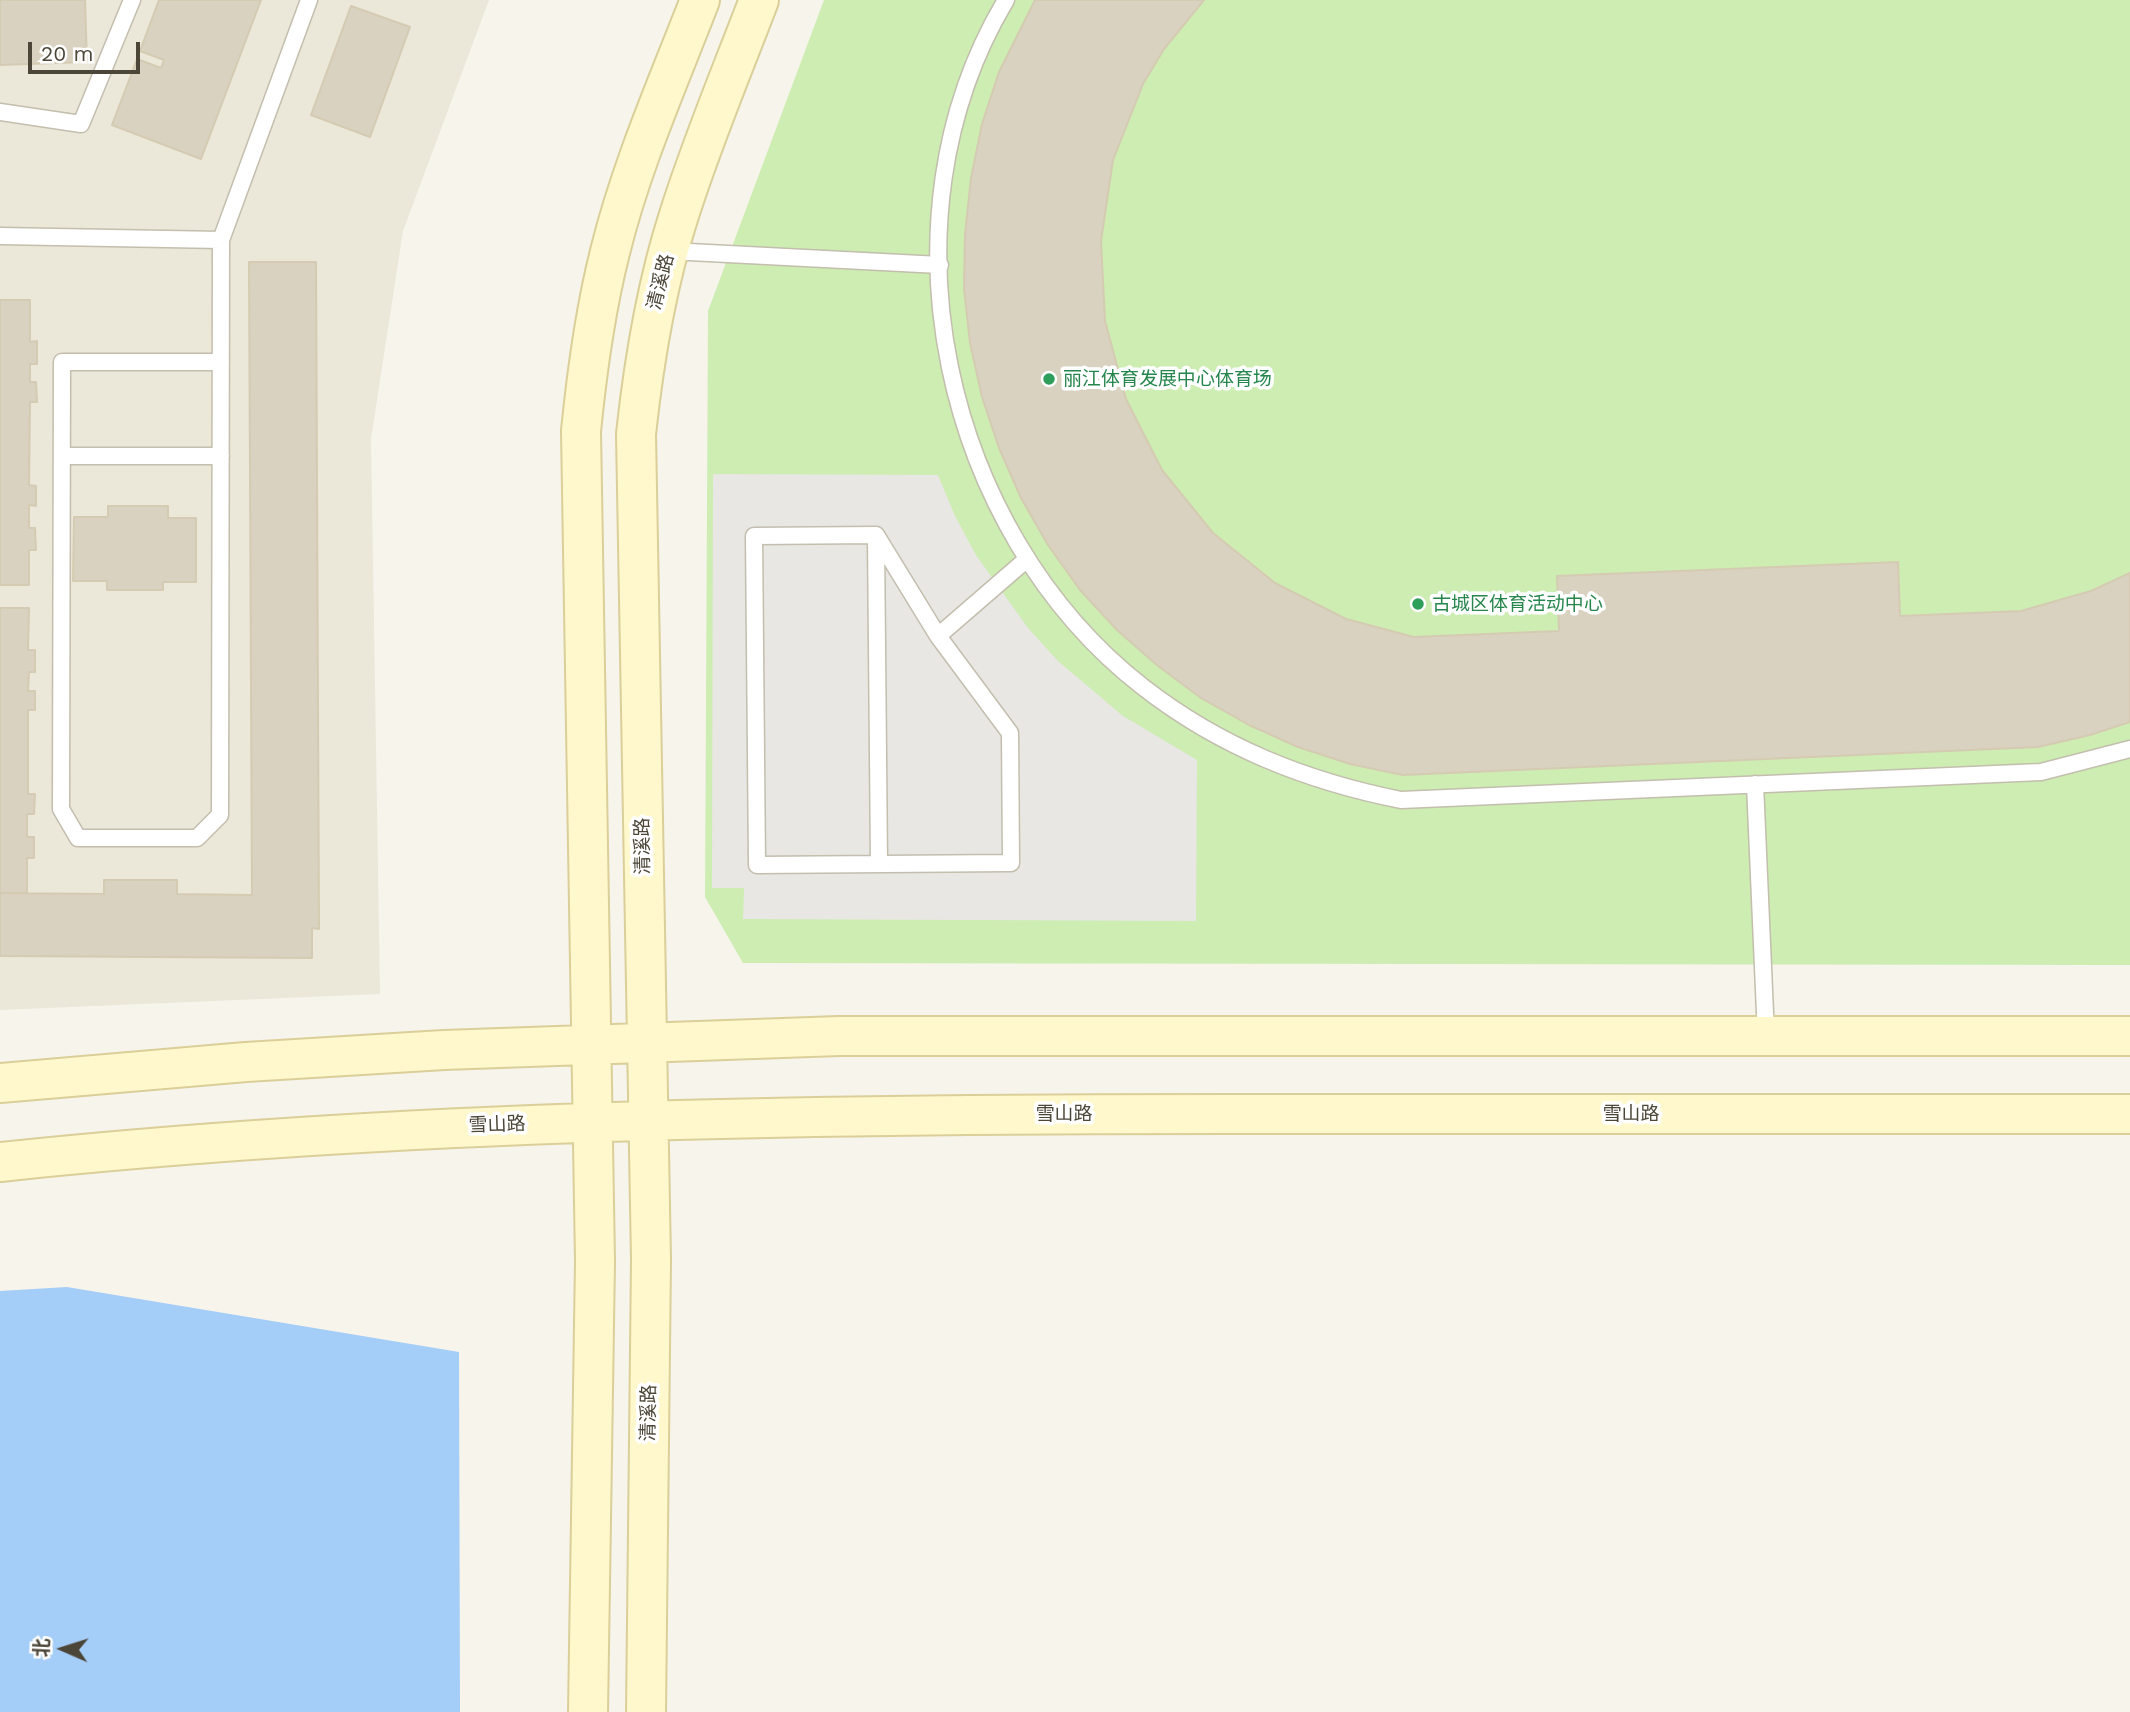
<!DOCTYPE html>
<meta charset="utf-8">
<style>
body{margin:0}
#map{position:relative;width:2130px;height:1712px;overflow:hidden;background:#f7f4eb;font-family:"Work Sans","Noto Sans SC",sans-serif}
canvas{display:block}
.north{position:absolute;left:28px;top:1614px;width:70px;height:70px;-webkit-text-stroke:5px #fff;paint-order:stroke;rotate:273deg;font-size:19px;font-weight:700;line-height:28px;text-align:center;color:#4c4638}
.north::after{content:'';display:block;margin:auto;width:24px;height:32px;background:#4c4638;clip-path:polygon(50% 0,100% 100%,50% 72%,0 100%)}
.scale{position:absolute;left:28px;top:42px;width:112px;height:32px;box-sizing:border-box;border:4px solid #4c4638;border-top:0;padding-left:9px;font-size:21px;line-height:24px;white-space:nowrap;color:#4c4638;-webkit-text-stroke:5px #fff;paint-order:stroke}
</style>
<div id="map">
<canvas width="2130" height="1712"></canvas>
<div class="north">北</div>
<div class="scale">20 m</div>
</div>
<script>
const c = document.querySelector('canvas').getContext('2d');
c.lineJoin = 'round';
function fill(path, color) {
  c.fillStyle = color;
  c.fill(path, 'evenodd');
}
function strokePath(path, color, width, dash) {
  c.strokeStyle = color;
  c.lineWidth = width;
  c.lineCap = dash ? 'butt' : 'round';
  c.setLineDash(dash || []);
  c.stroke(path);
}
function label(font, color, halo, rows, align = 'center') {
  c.font = font + ' "Work Sans","Noto Sans SC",sans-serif';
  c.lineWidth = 7;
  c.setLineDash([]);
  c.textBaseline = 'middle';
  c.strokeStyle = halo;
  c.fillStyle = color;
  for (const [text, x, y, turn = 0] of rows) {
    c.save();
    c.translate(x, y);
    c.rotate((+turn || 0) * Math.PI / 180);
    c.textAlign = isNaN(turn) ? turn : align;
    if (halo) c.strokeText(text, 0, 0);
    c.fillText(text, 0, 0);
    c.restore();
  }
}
const residential = new Path2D(`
 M0 0H489L403 231 371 439 380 994 0 1010Z`);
const green = new Path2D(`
 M824 0H2130V965L743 963 705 897 708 311Z`);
const parking = new Path2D(`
 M713 474 938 475 955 516 976 555 1028 628 1058 661 1123 716 1197 760 1196 921 743 919 744 888H712Z`);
const water = new Path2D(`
 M67 1287 459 1352 460 1712H0V1291Z`);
const building = new Path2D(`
 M0 0H85L87 62 0 65Z
 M159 0H261L201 159 112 125 137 59 161 68 164 60 140 51Z
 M1035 0H1204L1164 49 1143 84 1113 160 1101 241 1105 321 1126 399 1162 470 1213 533 1275 583 1346 619 1414 637 1559 631 1557 576 1898 562 1900 616 2021 611 2091 591 2130 573V722L2090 735 2038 747 1403 775 1350 764 1298 747 1249 725 1201 698 1158 666 1117 630 1080 590 1048 545 1021 498 999 448 982 397 970 343 964 289 965 234 971 178 982 124 999 72Z
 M351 6 410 27 370 137 311 115Z
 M249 262H316L319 929 312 928V958L0 956V893L104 894V880H177V894L252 895Z
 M0 300H30V342L37 341V364H30V382H36L37 402H30L29 485 36 486V506L29 505V528H35L36 550H29V585H0Z
 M108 506H168V518H196V582H163V590H107V581H73L74 517H108Z
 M0 608H29L28 650H35V672H29L28 691H35V710H28V794H35L34 814H27V837H34V858H27V893H0Z`);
const lane = new Path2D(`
 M1006 0C874 220 943 531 1143 687 1220 747 1306 781 1401 800L2041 772 2130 749
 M0 112 81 124 132 0
 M0 236 221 240
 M670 251 940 265
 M221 362H62L61 809 78 838H197L220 815 221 240 309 0
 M62 456H221
 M876 535 938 636 1010 733 1011 863 757 865 754 536Z
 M876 538 879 864
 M938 636 1027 559
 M1755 784 1766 1036`);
const secondary = new Path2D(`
 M0 1083 246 1062 444 1050 839 1036H2130
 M0 1162C409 1119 819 1114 1230 1114 1530 1114 1830 1114 2130 1114
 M588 1712 595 1261 581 431C587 371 595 311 610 252 631 166 668 83 700 0
 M646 1712 651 1260 636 434C644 360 656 286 679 215 702 142 732 71 759 0`);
const markers = [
 [1049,379,7,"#2e9e5b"],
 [1418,604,7,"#2e9e5b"]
];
const streetNames = [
 ["清溪路",661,282,-76],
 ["清溪路",643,846,-91],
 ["雪山路",1064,1114],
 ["雪山路",1631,1114],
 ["雪山路",497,1125,-2],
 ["清溪路",649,1413,-89]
];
const leisureNames = [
 ["丽江体育发展中心体育场",1063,379],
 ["古城区体育活动中心",1432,604]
];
fill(residential, '#ebe7d9');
fill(green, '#cdedb2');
fill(parking, '#e8e7e3');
fill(water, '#a4cdf7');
fill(building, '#d9d2c0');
strokePath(building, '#d5cbb2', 2);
strokePath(lane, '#c3bead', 19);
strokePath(secondary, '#dacf98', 42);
strokePath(lane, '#fff', 16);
strokePath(secondary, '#fff8cd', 38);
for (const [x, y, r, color] of markers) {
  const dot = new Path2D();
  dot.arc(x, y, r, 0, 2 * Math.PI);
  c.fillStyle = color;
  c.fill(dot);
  strokePath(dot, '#fff', 2.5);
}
label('19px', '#4c4638', '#fff', streetNames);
label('19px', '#27864d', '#fff', leisureNames, 'left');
</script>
